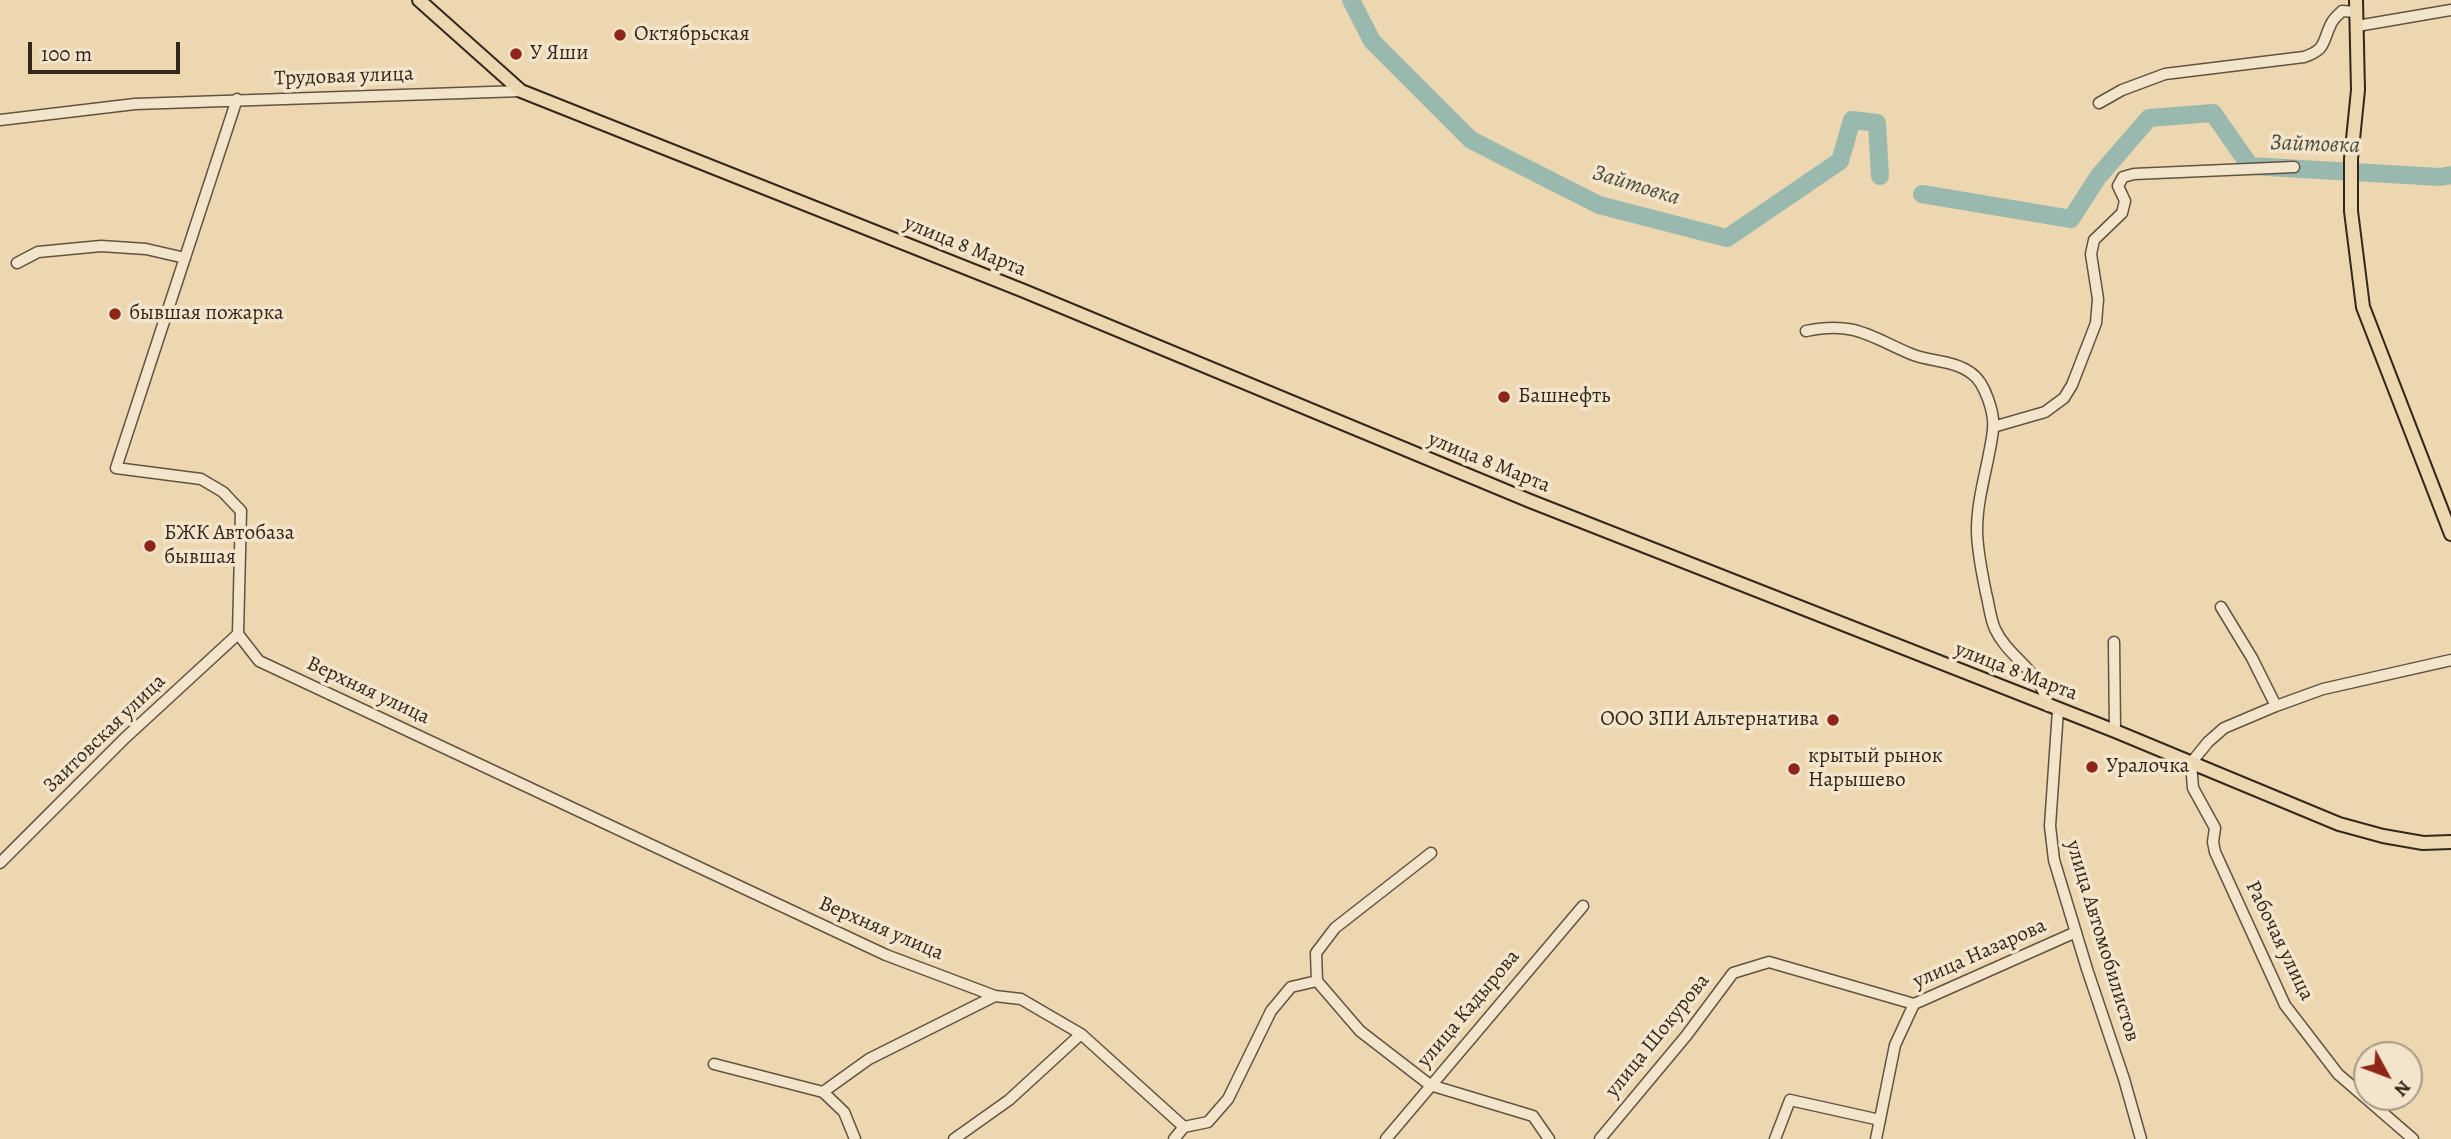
<!DOCTYPE html>
<meta charset="utf-8">
<style>
body{margin:0}
#map{position:relative;width:2451px;height:1139px;overflow:hidden;background:#edd7b0;font-family:Alegreya,serif}
canvas{display:block}
.north{position:absolute;left:2353px;top:1041px;width:70px;height:70px;box-sizing:border-box;background:#f3e5cc;border:2px solid #a69985;border-radius:50%;rotate:131deg;font-size:19px;font-weight:700;line-height:28px;text-align:center;color:#33271a}
.north::after{content:'';display:block;margin:auto;width:24px;height:32px;background:#8f2418;clip-path:polygon(50% 0,100% 100%,50% 72%,0 100%)}
.scale{position:absolute;left:28px;top:42px;width:152px;height:32px;box-sizing:border-box;border:4px solid #33271a;border-top:0;padding-left:9px;font-size:21px;line-height:24px;white-space:nowrap;color:#33271a;-webkit-text-stroke:5px #f3e5cc;paint-order:stroke}
</style>
<div id="map">
<canvas width="2451" height="1139"></canvas>
<div class="north">N</div>
<div class="scale">100 m</div>
</div>
<script>
const c = document.querySelector('canvas').getContext('2d');
c.lineJoin = 'round';
function strokePath(path, color, width, dash) {
  c.strokeStyle = color;
  c.lineWidth = width;
  c.lineCap = dash ? 'butt' : 'round';
  c.setLineDash(dash || []);
  c.stroke(path);
}
function label(font, color, halo, rows, align = 'center') {
  c.font = font + ' Alegreya,serif';
  c.lineWidth = 7;
  c.setLineDash([]);
  c.textBaseline = 'middle';
  c.strokeStyle = halo;
  c.fillStyle = color;
  for (const [text, x, y, turn = 0] of rows) {
    c.save();
    c.translate(x, y);
    c.rotate((+turn || 0) * Math.PI / 180);
    c.textAlign = isNaN(turn) ? turn : align;
    if (halo) c.strokeText(text, 0, 0);
    c.fillText(text, 0, 0);
    c.restore();
  }
}
const river = new Path2D(`
 M1351 0 1372 41 1471 140 1599 205 1727 238 1840 161 1852 120 1877 123 1880 176
 M1922 194 2071 219 2098 177 2149 118 2213 113 2250 166 2440 177 2451 175`);
const minor = new Path2D(`
 M2357 26 2451 10
 M237 99 116 468 201 479 223 492 241 511 238 634 259 661 886 955 995 996 1021 999 1081 1034 1184 1127
 M2099 103 2122 90 2165 74 2304 57C2327 49 2322 42 2331 24 2333 19 2338 15 2342 11L2356 12
 M0 120 135 104 521 91
 M17 263 38 252 101 246 146 249 185 258
 M1806 331C1854 321 1869 336 1911 354 1930 362 1954 360 1971 373 1985 382 1995 414 1993 430 1989 464 1977 496 1977 530 1977 550 1982 573 1986 593 1989 604 1990 618 1995 629 2009 659 2041 670 2048 706
 M1993 427 2045 412 2064 398 2072 385 2096 323 2098 299 2091 254 2094 240 2122 213 2125 201 2118 186 2123 177 2134 174 2294 167
 M2221 607 2252 658 2276 706
 M2114 642 2115 731
 M2058 710 2050 826 2054 860 2087 969 2124 1079 2141 1139
 M0 863 125 738 238 634
 M1317 981 1360 1031 1430 1085 1533 1116 1549 1139
 M714 1064 823 1092 844 1112 855 1139
 M823 1092 869 1059 995 996
 M954 1139 1009 1100 1081 1034
 M1174 1139 1184 1127 1208 1122 1228 1099 1271 1011 1291 987 1317 981 1316 953 1335 928 1431 853
 M1386 1139 1583 906
 M1600 1139 1686 1036 1733 973 1769 962 1914 1004
 M1775 1139 1790 1100 1880 1120
 M1876 1139 1895 1045 1914 1004 2076 932
 M2413 1139 2338 1074 2285 1005 2215 852 2213 842 2215 828 2193 788 2191 763 2208 742 2224 728 2276 706 2323 689 2451 660`);
const major = new Path2D(`
 M419 0 521 91 1024 291 1530 501 2115 731 2339 824 2383 836 2423 843 2451 842
 M2356 0 2358 90 2351 159V211L2363 307 2451 534`);
const markers = [
 [620,35,7,"#8f2418"],
 [516,54,7,"#8f2418"],
 [115,314,7,"#8f2418"],
 [1504,397,7,"#8f2418"],
 [150,546,7,"#8f2418"],
 [1833,720,7,"#8f2418"],
 [2092,767,7,"#8f2418"],
 [1794,769,7,"#8f2418"]
];
const poiNames = [
 ["Октябрьская",634,35],
 ["У Яши",530,54],
 ["бывшая пожарка",129,314],
 ["Башнефть",1518,397],
 ["БЖК Автобаза",164,534],
 ["бывшая",164,558],
 ["ООО ЗПИ Альтернатива",1819,720,"right"],
 ["крытый рынок",1808,757],
 ["Нарышево",1808,781],
 ["Уралочка",2106,767]
];
const streetNames = [
 ["Трудовая улица",344,77,-2],
 ["улица 8 Марта",965,247,22],
 ["улица 8 Марта",1489,463,22],
 ["улица 8 Марта",2016,672,21],
 ["Верхняя улица",368,691,25],
 ["Заитовская улица",105,734,-44],
 ["Верхняя улица",881,929,23],
 ["улица Автомобилистов",2102,941,73],
 ["Рабочая улица",2279,941,64],
 ["улица Назарова",1980,954,-24],
 ["улица Кадырова",1469,1009,-50],
 ["улица Шокурова",1658,1036,-51]
];
const waterNames = [
 ["Зайтовка",2315,145,2],
 ["Зайтовка",1636,186,17]
];
strokePath(river, '#99b9af', 18);
strokePath(minor, '#625340', 13);
strokePath(major, '#33271a', 16);
strokePath(minor, '#f3e5cc', 10);
strokePath(major, '#edd7b0', 12);
for (const [x, y, r, color] of markers) {
  const dot = new Path2D();
  dot.arc(x, y, r, 0, 2 * Math.PI);
  c.fillStyle = color;
  c.fill(dot);
  strokePath(dot, '#f3e5cc', 2.5);
}
label('21px', '#33271a', '#f3e5cc', poiNames, 'left');
label('21px', '#33271a', '#f3e5cc', streetNames);
label('italic 23px', '#4c4c3f', '#f3e5cc', waterNames);
</script>
